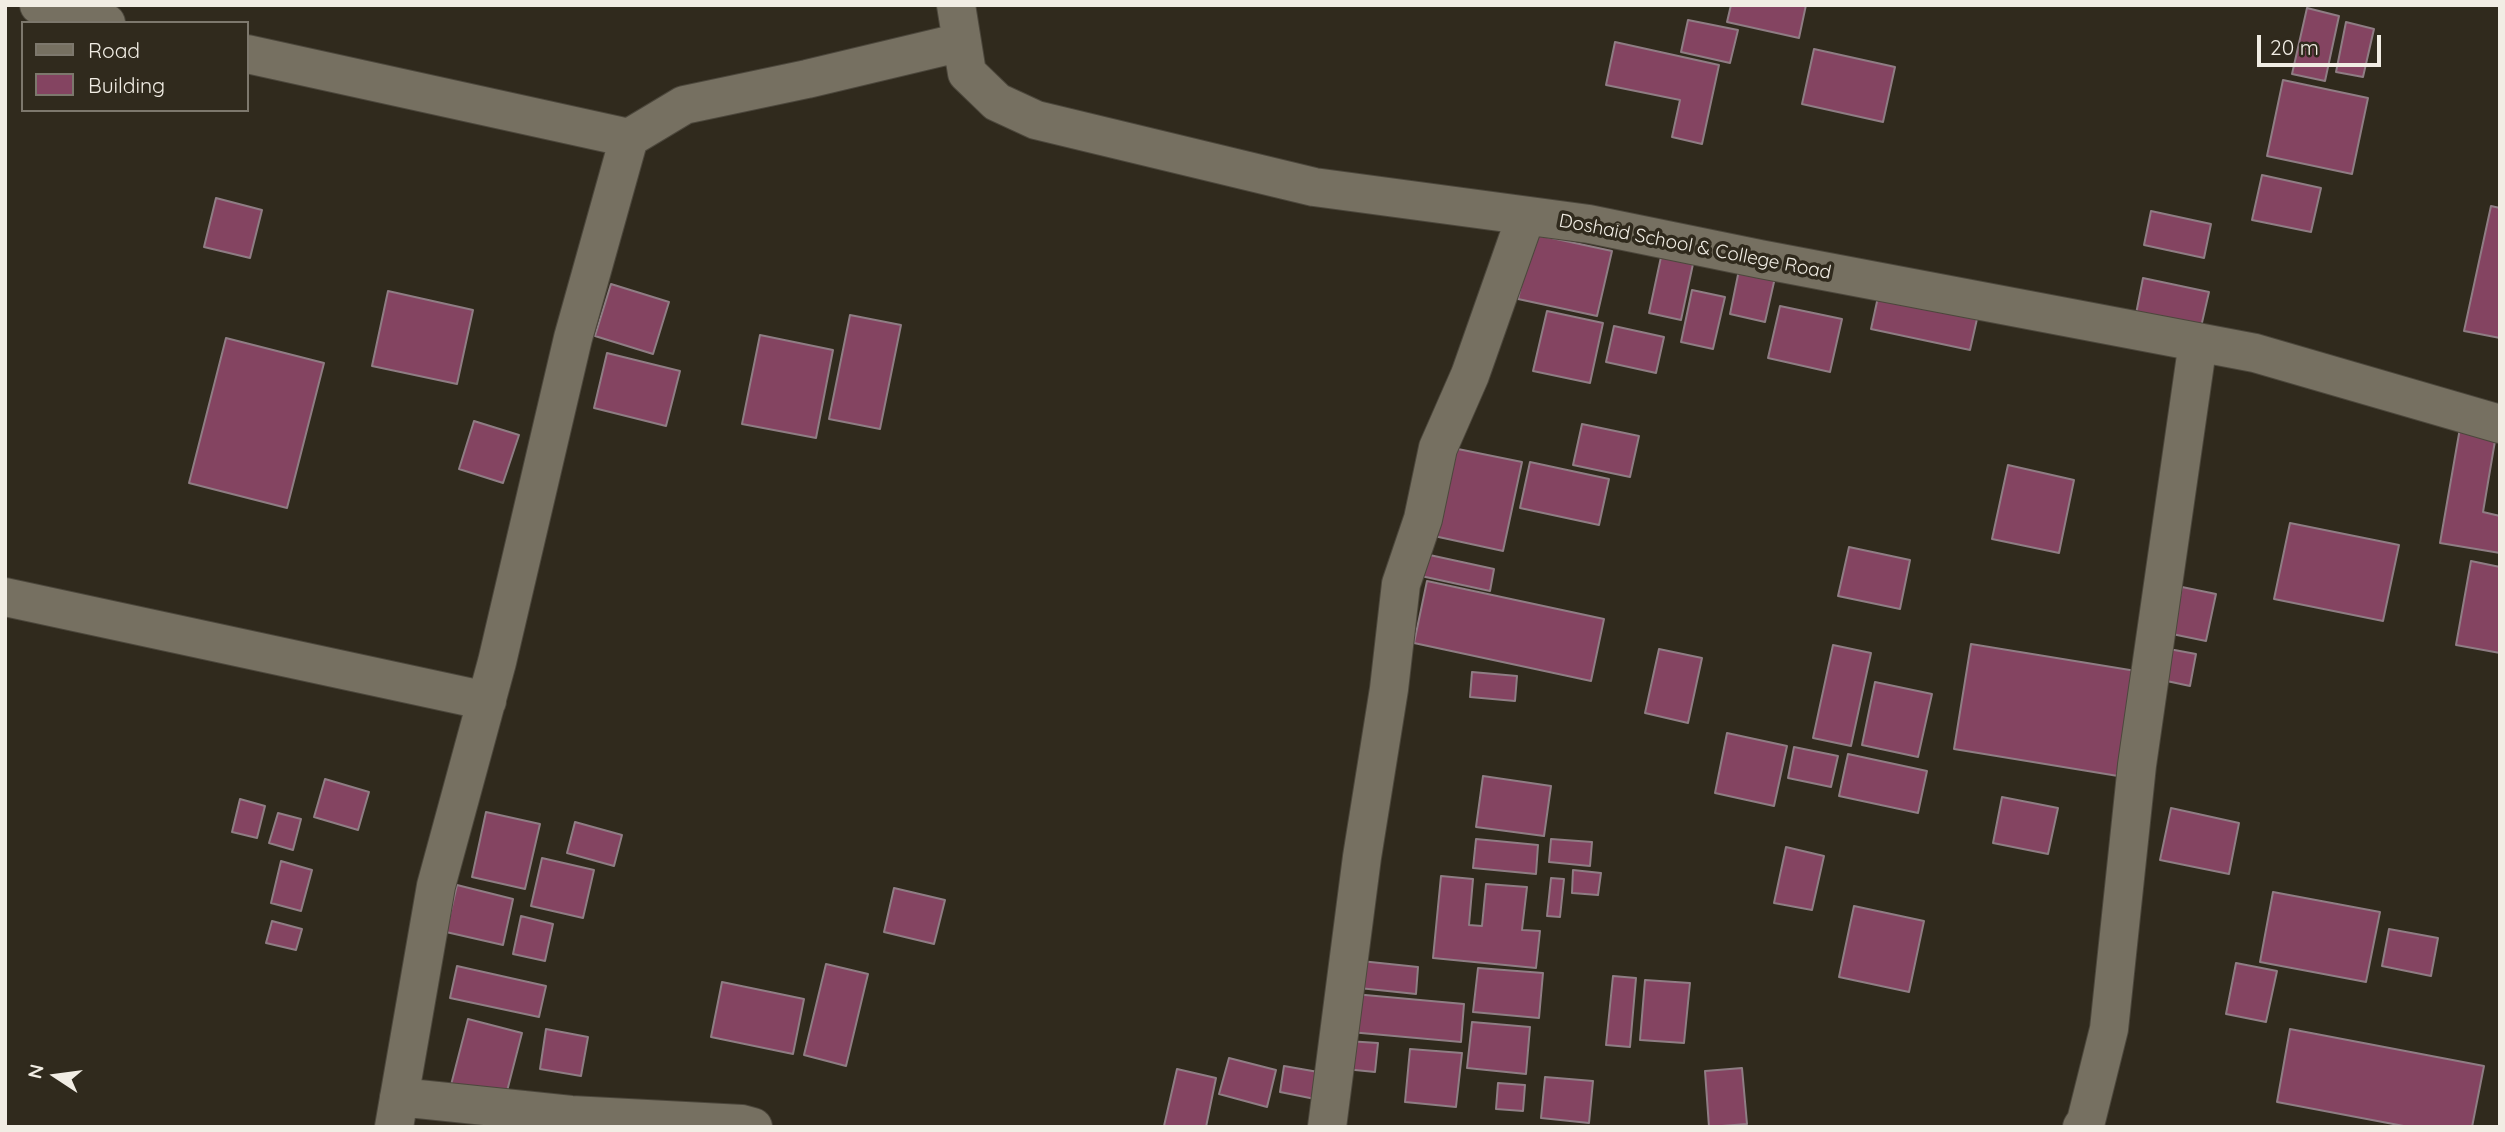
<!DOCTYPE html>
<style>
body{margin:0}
#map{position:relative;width:2505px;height:1132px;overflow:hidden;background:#302a1d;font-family:Quicksand,sans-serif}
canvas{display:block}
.frame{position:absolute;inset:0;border:7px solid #f1ede4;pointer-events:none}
.legend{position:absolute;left:21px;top:21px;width:228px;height:91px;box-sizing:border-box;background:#302a1d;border:2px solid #7d786d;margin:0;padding:9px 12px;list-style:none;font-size:21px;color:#f1ede4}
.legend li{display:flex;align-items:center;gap:14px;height:35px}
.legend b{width:35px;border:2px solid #7d786d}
.north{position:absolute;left:21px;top:1041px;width:70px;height:70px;-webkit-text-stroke:5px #302a1d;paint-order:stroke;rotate:283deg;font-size:19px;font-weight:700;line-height:28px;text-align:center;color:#f1ede4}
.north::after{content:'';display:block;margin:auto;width:24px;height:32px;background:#f1ede4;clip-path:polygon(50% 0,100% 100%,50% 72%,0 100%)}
.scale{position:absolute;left:2257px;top:35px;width:124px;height:32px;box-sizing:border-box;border:4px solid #f1ede4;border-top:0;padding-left:9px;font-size:21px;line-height:24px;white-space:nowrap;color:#f1ede4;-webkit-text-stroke:5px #302a1d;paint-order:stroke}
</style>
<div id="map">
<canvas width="2505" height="1132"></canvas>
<div class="frame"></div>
<ul class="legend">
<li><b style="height:9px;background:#767061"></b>Road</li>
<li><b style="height:19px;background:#844461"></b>Building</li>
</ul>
<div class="north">N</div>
<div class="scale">20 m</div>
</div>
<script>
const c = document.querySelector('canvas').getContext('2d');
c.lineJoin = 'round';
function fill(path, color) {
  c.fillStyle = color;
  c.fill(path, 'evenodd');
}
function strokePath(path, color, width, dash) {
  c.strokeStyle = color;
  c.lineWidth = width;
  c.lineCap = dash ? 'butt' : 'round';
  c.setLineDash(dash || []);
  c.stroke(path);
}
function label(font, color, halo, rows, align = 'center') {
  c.font = font + ' Quicksand,sans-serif';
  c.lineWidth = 7;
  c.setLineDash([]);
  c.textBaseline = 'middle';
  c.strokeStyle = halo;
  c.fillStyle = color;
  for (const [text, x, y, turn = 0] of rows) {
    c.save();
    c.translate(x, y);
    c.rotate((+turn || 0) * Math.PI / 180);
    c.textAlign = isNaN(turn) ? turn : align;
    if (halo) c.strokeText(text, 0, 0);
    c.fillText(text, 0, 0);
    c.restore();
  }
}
const building = new Path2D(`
 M1731 5H1806L1799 38 1727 22Z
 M2307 8 2339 16 2325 81 2292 74Z
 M1688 20 1738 30 1730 63 1681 52Z
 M2346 22 2374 29 2363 77 2336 72Z
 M1615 42 1719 65 1702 144 1672 137 1680 100 1606 85Z
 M1814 49 1895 67 1883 122 1802 104Z
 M2283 80 2368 98 2352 174 2267 156Z
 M2262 175 2321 188 2311 232 2252 220Z
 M216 198 262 210 250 258 204 247Z
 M2491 206 2500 208V338L2464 331Z
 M2151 211 2211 224 2204 258 2144 245Z
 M1533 234 1612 251 1597 316 1518 299Z
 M1661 257 1693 264 1681 320 1649 313Z
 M1740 265 1776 273 1765 322 1730 314Z
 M2143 278 2209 292 2201 327 2136 314Z
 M611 284 669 302 653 354 595 336Z
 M1692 290 1725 297 1713 349 1681 342Z
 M388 291 473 310 457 384 372 366Z
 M1878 297 1977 319 1970 350 1871 329Z
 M1780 306 1842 319 1830 372 1768 358Z
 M1547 311 1603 323 1590 383 1533 371Z
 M850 315 901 325 880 429 829 419Z
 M1614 326 1664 337 1656 373 1606 362Z
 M760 335 833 350 816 438 742 424Z
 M226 338 324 363 287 508 189 483Z
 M607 353 680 371 666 426 594 408Z
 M474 421 519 435 503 483 459 469Z
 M1582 424 1639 436 1630 477 1573 465Z
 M2460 428 2496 435 2483 512 2500 516V553L2440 543Z
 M1453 448 1522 462 1503 551 1434 536Z
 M1530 462 1609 479 1599 525 1520 508Z
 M2008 465 2074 480 2059 553 1992 539Z
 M2290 523 2399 545 2383 621 2274 599Z
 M1849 547 1910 560 1900 609 1838 596Z
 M1425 554 1494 569 1490 591 1421 576Z
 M2471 561 2500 567V653L2456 645Z
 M1427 581 1604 619 1591 681 1414 643Z
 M2182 587 2216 594 2206 641 2172 634Z
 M1971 644 2136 671 2118 776 1954 749Z
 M1833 645 1871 653 1851 746 1813 738Z
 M1659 649 1702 658 1688 723 1645 713Z
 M2169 649 2196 654 2190 686 2162 680Z
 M1472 672 1517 676 1515 701 1470 697Z
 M1875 682 1932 694 1918 757 1862 745Z
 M1727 733 1787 746 1774 806 1715 793Z
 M1794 747 1838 756 1831 787 1788 778Z
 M1848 754 1927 771 1918 813 1839 796Z
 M1483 776 1551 786 1544 836 1476 827Z
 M325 779 369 792 358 830 314 817Z
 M2002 797 2058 808 2048 854 1993 843Z
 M240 799 265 806 257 838 232 832Z
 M2171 808 2239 823 2229 874 2160 860Z
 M486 812 540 824 525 889 472 877Z
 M278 813 301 819 293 850 269 843Z
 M575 822 622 835 614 866 567 853Z
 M1476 839 1538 845 1536 874 1473 868Z
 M1551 839 1592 842 1590 866 1549 862Z
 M1786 847 1824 856 1812 910 1774 903Z
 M542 858 594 870 583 918 531 906Z
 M281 861 312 870 301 911 271 903Z
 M1573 870 1601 873 1598 895 1572 893Z
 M1441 876 1473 879 1469 925 1482 926 1486 884 1527 887 1522 930 1540 931 1536 968 1433 958Z
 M1551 878 1564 879 1560 917 1547 916Z
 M457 885 513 899 503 945 446 932Z
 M894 888 945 900 934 944 884 932Z
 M2273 892 2380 912 2366 982 2260 962Z
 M1854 906 1924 921 1909 992 1839 977Z
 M521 916 553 924 545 961 513 954Z
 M272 921 302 929 296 950 266 943Z
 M2389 929 2438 938 2431 976 2382 966Z
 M1361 961 1418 967 1416 994 1359 988Z
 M2236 963 2277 971 2266 1022 2226 1014Z
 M826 964 868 974 846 1066 804 1055Z
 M457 966 546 986 539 1017 450 998Z
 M1478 968 1543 973 1539 1018 1473 1012Z
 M1613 976 1636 978 1630 1047 1606 1045Z
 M1645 980 1690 983 1684 1043 1640 1040Z
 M722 982 804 999 793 1054 711 1037Z
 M1354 994 1464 1004 1461 1042 1350 1032Z
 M468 1019 522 1033 505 1099 451 1085Z
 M1472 1022 1530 1027 1526 1074 1467 1068Z
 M546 1029 588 1037 581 1076 540 1069Z
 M2290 1029 2484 1066 2472 1127H2409L2277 1102Z
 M1347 1041 1378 1043 1375 1072 1345 1069Z
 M1410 1049 1462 1053 1456 1107 1405 1102Z
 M1229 1058 1276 1070 1267 1107 1219 1094Z
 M1284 1066 1324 1073 1320 1100 1280 1092Z
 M1742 1068 1747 1124 1709 1127 1705 1071Z
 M1177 1069 1216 1078 1206 1127 1164 1126Z
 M1545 1077 1593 1081 1589 1123 1541 1118Z
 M1498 1083 1525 1085 1523 1111 1496 1109Z`);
const street = new Path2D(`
 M39 5 106 23
 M956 5 967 73 997 102 1036 120 1314 187 1589 224 1760 259 2255 353 2500 424
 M247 54 629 138
 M5 597 487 701
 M399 1097 571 1115 742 1124 753 1127
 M394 1127 436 886 497 662 573 338 629 138 684 105 807 79 962 42
 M1327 1127 1362 857 1389 689 1401 584 1423 519 1438 448 1470 375 1526 216
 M2082 1127 2086 1121 2109 1029 2137 765 2198 342`);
const streetNames = [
 ["Doshaid School & College Road",1695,247,11]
];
fill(building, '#844461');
strokePath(building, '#8f7d84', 2);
strokePath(street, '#4c473c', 40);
strokePath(street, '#767061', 38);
label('19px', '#f1ede4', '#302a1d', streetNames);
</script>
